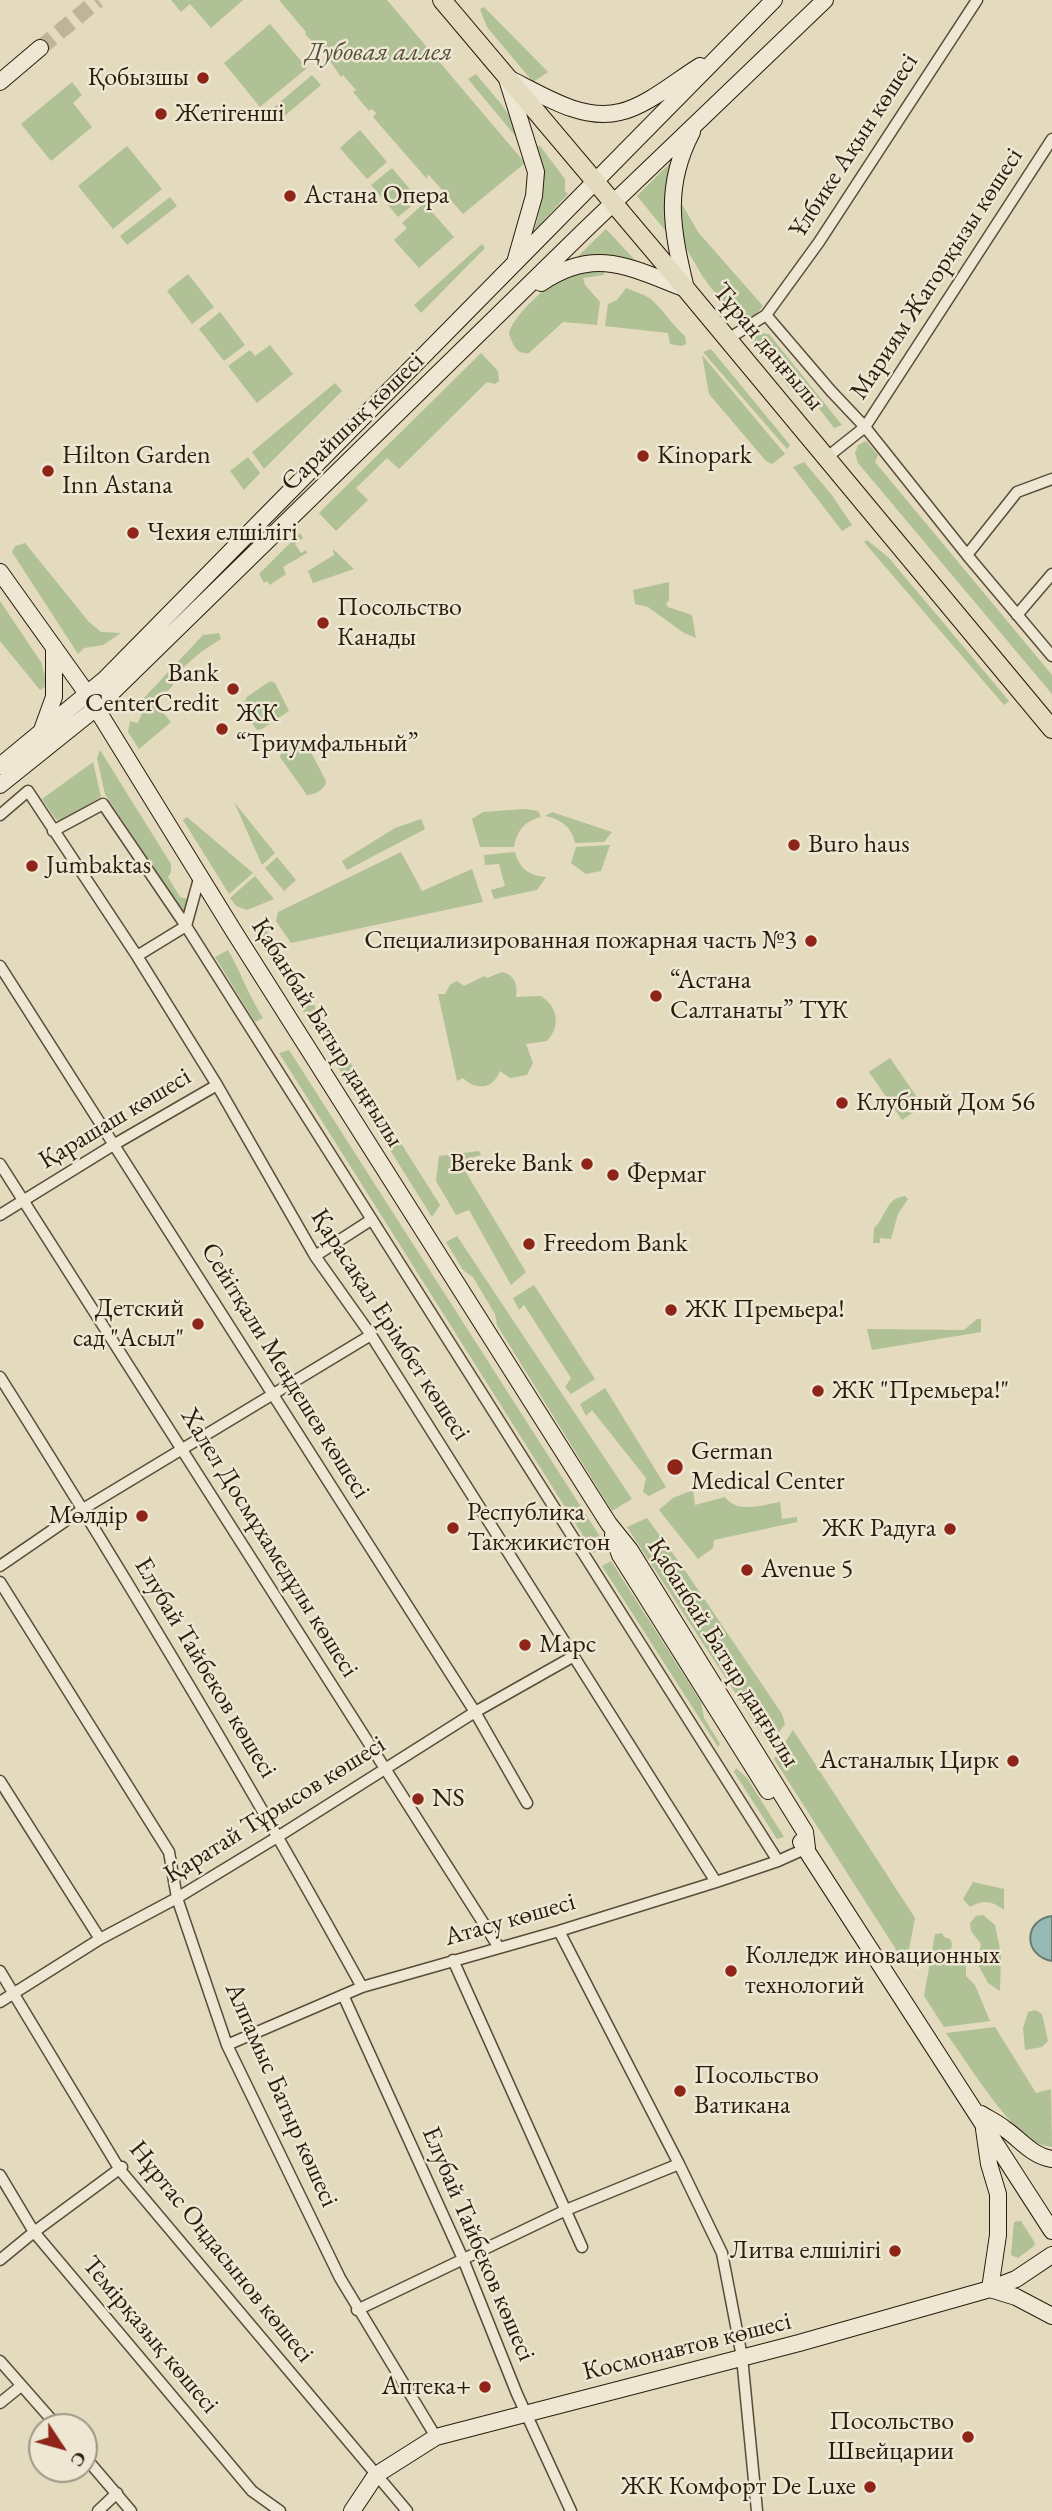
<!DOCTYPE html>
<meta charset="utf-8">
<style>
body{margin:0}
#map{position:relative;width:1052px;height:2511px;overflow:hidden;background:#e4dabd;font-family:"EB Garamond",serif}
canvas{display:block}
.north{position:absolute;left:28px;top:2413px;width:70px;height:70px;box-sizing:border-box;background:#ede7d4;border:2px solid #a09684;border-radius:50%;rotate:126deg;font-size:19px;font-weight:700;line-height:28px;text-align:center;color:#2c1c0c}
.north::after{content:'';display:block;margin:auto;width:24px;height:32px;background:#8f2418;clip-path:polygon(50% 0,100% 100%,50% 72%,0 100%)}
</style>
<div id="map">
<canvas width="1052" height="2511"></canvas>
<div class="north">С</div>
</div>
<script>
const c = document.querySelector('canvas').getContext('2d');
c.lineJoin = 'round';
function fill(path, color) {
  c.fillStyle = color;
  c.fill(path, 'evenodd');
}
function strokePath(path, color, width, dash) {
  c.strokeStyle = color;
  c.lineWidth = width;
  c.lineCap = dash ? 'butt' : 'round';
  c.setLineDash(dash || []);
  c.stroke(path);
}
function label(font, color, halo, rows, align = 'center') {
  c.font = font + ' "EB Garamond",serif';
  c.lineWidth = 5;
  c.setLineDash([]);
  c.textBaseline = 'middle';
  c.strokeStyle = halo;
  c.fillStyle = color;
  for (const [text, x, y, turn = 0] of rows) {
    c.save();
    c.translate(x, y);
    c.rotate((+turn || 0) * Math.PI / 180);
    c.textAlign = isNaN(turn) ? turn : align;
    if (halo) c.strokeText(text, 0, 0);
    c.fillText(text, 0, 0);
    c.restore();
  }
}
const green = new Path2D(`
 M171 0H243L211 28 190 4 181 12Z
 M279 0H387L525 163 463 214 428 174 427 179 373 117 376 113 372 109 369 111 353 92 356 90 343 75 341 77 327 57 305 34 306 32Z
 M484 7 548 72 533 82 487 27 480 9Z
 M270 24 307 68 260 107 224 63Z
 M476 74C487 88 519 120 517 138L468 79Z
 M312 75 321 85 275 124 266 114Z
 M72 82 82 95 73 103 92 127 51 161 21 124Z
 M360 130 387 162 367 179 340 148Z
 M127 146 162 189 113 229 78 186Z
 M540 146 565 179V191L568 194 534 231C544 203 543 176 537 147Z
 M678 155 673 240 637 196Z
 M392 168 419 200 398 217 371 185Z
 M170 197 177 206 127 245 120 236Z
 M679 199 698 232 763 306C754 317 748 324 734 318L703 277 686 248 676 200Z
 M424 203 454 237 419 268 394 240 407 228 402 223Z
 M606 229 646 272 571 263Z
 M482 244 485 248 421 313 414 305Z
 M604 268V275L583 278 585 285 600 302 597 325 563 322 529 353C516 355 513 344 509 334 511 318 546 286 561 278 573 272 590 271 604 268Z
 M188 274 214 307 192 324 167 291Z
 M626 288C635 292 645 294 653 301 664 311 672 325 685 336L686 344 681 346 670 344 668 333 605 326 608 304 617 300Z
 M220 312 245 345 224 361 199 329Z
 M745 332 769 334 842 425 834 428 818 407 789 388Z
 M270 345 293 374 257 403 228 366 250 350 255 356Z
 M711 349 790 445 787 449 703 352Z
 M481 353 498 371 499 381 495 384 487 382 399 469 387 458 356 488 368 500 336 531 319 513Z
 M702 355 785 454 772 464 766 461 709 394Z
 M335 383 342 391 264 469 252 452Z
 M866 441 878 455 875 462 1052 675V694L858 463 855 453 858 445Z
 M248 457 260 473 244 490 230 471Z
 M804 462 831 494 852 525 842 531 793 467Z
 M300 533 303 538 295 544 301 553 306 550 307 553 283 567 286 574 270 585 267 581 264 583 259 574Z
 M867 540 889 558 1009 701 1004 705 864 542Z
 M25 543 89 622 101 632 121 633 103 645 84 648 78 654 12 552 15 546Z
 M333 549 354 569 313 583 308 571 334 555Z
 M669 582V600L666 604 668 607 692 615 696 638 684 633 648 607 635 604 633 590Z
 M0 601 41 662 48 685 40 690 0 641Z
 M219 633 221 639 201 652 171 678 173 685 158 702 143 699 203 635Z
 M270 681 275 683 289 711 262 729 257 730 240 708 247 697Z
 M135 702 156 704 171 722 139 749 128 732 130 721 138 723 142 713 133 709Z
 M299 739 305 741 326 781C325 790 316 794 307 795L280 757 282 749Z
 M100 750 171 864V872L168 877 180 897 188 899 183 912 105 794 97 758Z
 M93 762 101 797 59 822 54 817 42 799Z
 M234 802 275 853 262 865Z
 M524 809 538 811 541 817C524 821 517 831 514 847H480L472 819 483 812Z
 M552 812 612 832 604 842 575 843C572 827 561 819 545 816Z
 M187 817 253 873 229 894 183 820Z
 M421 819 425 829 347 870 342 861 395 828Z
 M610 845 601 871 586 874 571 863 576 847Z
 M401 852 422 891 472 869 483 902 291 943 276 921 278 912Z
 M515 852C519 868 529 876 546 877L537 890 494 899 491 890 505 886 499 864 485 865 484 855Z
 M277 857 296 880 284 891 265 868Z
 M255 876 274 899 247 910 236 906 230 898Z
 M267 931 440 1205 432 1217 254 933Z
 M228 950C241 973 249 996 263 1018L255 1022 215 957Z
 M502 972C515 975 518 985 516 997L541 996C558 1007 561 1026 547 1041L526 1044 533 1063 527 1075 510 1078 500 1071C493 1089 477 1091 463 1078L457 1081 438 994H445L450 985 457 981 464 986 484 976 487 978Z
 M289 1050 606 1546 594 1553 279 1053Z
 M890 1058 923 1106 902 1120 869 1072Z
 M479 1151 481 1155 459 1161 526 1272 511 1285 469 1210 456 1215 436 1181 439 1156Z
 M905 1196 908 1199 898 1214 891 1239 880 1238V1243H873L874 1228C887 1217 884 1199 905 1196Z
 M457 1236 632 1499 612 1511 497 1325 495 1314 473 1277 463 1270 446 1242Z
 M534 1285 595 1379 571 1394 565 1387 571 1378 524 1305 519 1310 513 1298Z
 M977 1319H981V1332L872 1350 867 1329 964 1330Z
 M605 1388 666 1487 649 1496 643 1492 646 1478 592 1410 586 1416 580 1404Z
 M693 1490 695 1505 725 1497C737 1514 762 1505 780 1502L782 1519 797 1517V1522L714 1540 713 1548 698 1559 659 1510 673 1498Z
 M647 1518 684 1569 782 1714 785 1724 774 1739 766 1740 627 1527Z
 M611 1561 701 1702 704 1718 720 1744 718 1747 602 1566Z
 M793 1730 915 1918 906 1965 774 1759Z
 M736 1768 747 1778 784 1837 777 1839 734 1772Z
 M973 1882 1004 1889V1910C992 1901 984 1899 970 1907L963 1899Z
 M983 1915 995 1925 1001 1954 1000 1991 988 1983 977 1963 981 1944 971 1931 970 1923 976 1916Z
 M942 1933 944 1937 950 1939 952 1943 951 1949 953 1953 961 1952 966 1957V1976L975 1985 990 2021 944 2027 924 1996 935 1934Z
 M1035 2010 1042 2014 1048 2041 1042 2047 1025 2050 1023 2028 1028 2012Z
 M995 2027 1036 2093 1051 2089 1052 2147C1046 2146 1037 2144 1031 2140 1003 2121 967 2062 946 2033Z
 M1021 2221 1035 2243 1034 2246 1018 2258 1011 2255 1014 2222Z`);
const water = new Path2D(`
 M1052 1916V1961C1023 1956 1023 1920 1052 1916Z`);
const secondaryTunnel = new Path2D(`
 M40 48 98 0`);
const street = new Path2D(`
 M766 315 831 391 865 427 967 555 1052 656
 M728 339 766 315 819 242 977 0
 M826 458 865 427 1052 139
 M967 555 1017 492 1052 479
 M1017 615 1052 574
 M0 815 28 791 137 956 217 1085 315 1256 371 1335 716 1882
 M53 831 103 804 186 926 778 1861
 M137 956 186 926 200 875
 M0 966 475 1712 527 1803
 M0 1164 498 1946
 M0 1215 115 1144 217 1085
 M315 1256 371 1220
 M0 1377C126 1577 248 1780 362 1987
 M0 1566 83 1509 371 1335
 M0 1582 169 1852 177 1898 227 2045 340 2278 436 2437
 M0 1781 100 1939
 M559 1931 679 2164 722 2253 742 2357 757 2511
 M453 1960 582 2247
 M0 1971 120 2170 407 2511
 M343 1995 463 2259 517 2394 571 2511
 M0 2002 100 1939 177 1898 279 1836 475 1712 574 1656
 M227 2045 362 1987 559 1931 716 1882 778 1861 807 1848
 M0 2175 34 2232 252 2491 280 2511
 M0 2260 34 2232 122 2167
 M357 2310 566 2210 679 2164
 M0 2361 58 2427
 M0 2403 21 2386
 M84 2456 131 2511
 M98 2511 117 2493`);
const secondary = new Path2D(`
 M508 78C541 94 582 122 620 112 647 106 677 80 700 66
 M507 79 536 172 534 196 516 259
 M0 82 40 48
 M541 283C596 246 631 268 686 289
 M686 289C672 230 663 187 692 132
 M0 572 88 695 233 930 609 1524 630 1550 805 1832 807 1848
 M42 730 54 697V647
 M0 766 104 680 774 0
 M0 785 96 708 585 230 825 0
 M613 1535 620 1555 768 1791
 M801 1842 1052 2231
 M981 2114C989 2119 998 2123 1005 2129 1021 2140 1032 2156 1052 2159
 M984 2129 989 2164 998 2194V2235L990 2289
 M990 2289 1016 2297 1052 2316
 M352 2511 376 2475 436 2437 799 2343 990 2289 1016 2279 1052 2255`);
const primary = new Path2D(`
 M442 0 686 289 1052 729`);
const markers = [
 [203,78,7,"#8f2418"],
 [161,114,7,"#8f2418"],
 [290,196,7,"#8f2418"],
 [643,456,7,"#8f2418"],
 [48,471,7,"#8f2418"],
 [133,533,7,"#8f2418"],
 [323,623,7,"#8f2418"],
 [233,689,7,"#8f2418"],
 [222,729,7,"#8f2418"],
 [794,845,7,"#8f2418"],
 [32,866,7,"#8f2418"],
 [811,941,7,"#8f2418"],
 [656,996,7,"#8f2418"],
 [842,1103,7,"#8f2418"],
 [587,1164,7,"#8f2418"],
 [613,1175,7,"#8f2418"],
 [529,1244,7,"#8f2418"],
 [671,1310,7,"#8f2418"],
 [198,1324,7,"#8f2418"],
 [818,1391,7,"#8f2418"],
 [675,1467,9,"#8f2418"],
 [142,1516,7,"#8f2418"],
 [453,1528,7,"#8f2418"],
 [950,1529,7,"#8f2418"],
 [747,1570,7,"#8f2418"],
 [525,1645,7,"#8f2418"],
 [1013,1761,7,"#8f2418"],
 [418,1799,7,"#8f2418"],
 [731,1971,7,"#8f2418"],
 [680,2091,7,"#8f2418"],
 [895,2251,7,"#8f2418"],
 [485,2387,7,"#8f2418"],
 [968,2437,7,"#8f2418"],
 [870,2487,7,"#8f2418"]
];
const parkNames = [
 ["Дубовая аллея",379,53]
];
const poiNames = [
 ["Қобызшы",189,78,"right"],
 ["Жетігенші",175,114],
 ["Астана Опера",304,196],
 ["Hilton Garden",62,456],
 ["Inn Astana",62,486],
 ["Kinopark",657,456],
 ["Чехия елшілігі",147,533],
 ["Посольство",337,608],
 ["Канады",337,638],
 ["Bank",219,674,"right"],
 ["CenterCredit",219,704,"right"],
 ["ЖК",236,714],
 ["“Триумфальный”",236,744],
 ["Buro haus",808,845],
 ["Jumbaktas",46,866],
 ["Специализированная пожарная часть №3",797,941,"right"],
 ["“Астана",670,981],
 ["Салтанаты” ТҮК",670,1011],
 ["Клубный Дом 56",856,1103],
 ["Bereke Bank",573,1164,"right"],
 ["Фермаг",627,1175],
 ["Freedom Bank",543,1244],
 ["Детский",184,1309,"right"],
 ["сад \"Асыл\"",184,1339,"right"],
 ["ЖК Премьера!",685,1310],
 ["ЖК \"Премьера!\"",832,1391],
 ["German",691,1452],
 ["Medical Center",691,1482],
 ["Республика",467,1513],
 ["Такжикистон",467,1543],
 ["Мөлдір",128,1516,"right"],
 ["ЖК Радуга",936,1529,"right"],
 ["Avenue 5",761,1570],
 ["Марс",539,1645],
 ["Астаналық Цирк",999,1761,"right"],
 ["NS",432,1799],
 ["Колледж иновационных",745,1956],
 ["технологий",745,1986],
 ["Посольство",694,2076],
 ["Ватикана",694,2106],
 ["Литва елшілігі",881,2251,"right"],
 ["Аптека+",471,2387,"right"],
 ["Посольство",954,2422,"right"],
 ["Швейцарии",954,2452,"right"],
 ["ЖК Комфорт De Luxe",856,2487,"right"]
];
const streetNames = [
 ["Ұлбике Ақын көшесі",854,146,-57],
 ["Мариям Жагорқызы көшесі",937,274,-57],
 ["Тұран даңғылы",768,347,50],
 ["Сарайшық көшесі",353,422,-44],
 ["Қабанбай Батыр даңғылы",327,1033,58],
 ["Қарашаш көшесі",115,1119,-31],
 ["Қарасақал Ерімбет көшесі",390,1325,57],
 ["Сейітқали Меңдешев көшесі",285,1371,58],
 ["Халел Досмұхамедұлы көшесі",269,1543,58],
 ["Қабанбай Батыр даңғылы",723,1653,58],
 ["Елубай Тайбеков көшесі",205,1668,59],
 ["Қаратай Тұрысов көшесі",275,1810,-32],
 ["Атасу көшесі",510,1920,-16],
 ["Алпамыс Батыр көшесі",281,2095,66],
 ["Елубай Тайбеков көшесі",478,2244,67],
 ["Нұртас Оңдасынов көшесі",221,2252,51],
 ["Темірқазық көшесі",150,2335,50],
 ["Космонавтов көшесі",687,2347,-14]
];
fill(green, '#afc195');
fill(water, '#95bab3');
strokePath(water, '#6b7b70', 2);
strokePath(secondaryTunnel, '#bfb49a', 16, [16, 8]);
strokePath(street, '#5a4c38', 13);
strokePath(secondary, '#2c1c0c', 18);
strokePath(primary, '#2c1c0c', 20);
strokePath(street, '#ede7d4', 10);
strokePath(secondary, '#ede7d4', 16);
strokePath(primary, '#e4dabd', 18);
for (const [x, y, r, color] of markers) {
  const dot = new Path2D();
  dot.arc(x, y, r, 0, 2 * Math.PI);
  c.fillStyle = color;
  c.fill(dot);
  strokePath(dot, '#ede7d4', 2.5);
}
label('italic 26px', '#534e35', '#ede7d4', parkNames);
label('26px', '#2c1c0c', '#ede7d4', poiNames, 'left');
label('26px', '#2c1c0c', '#ede7d4', streetNames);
</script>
